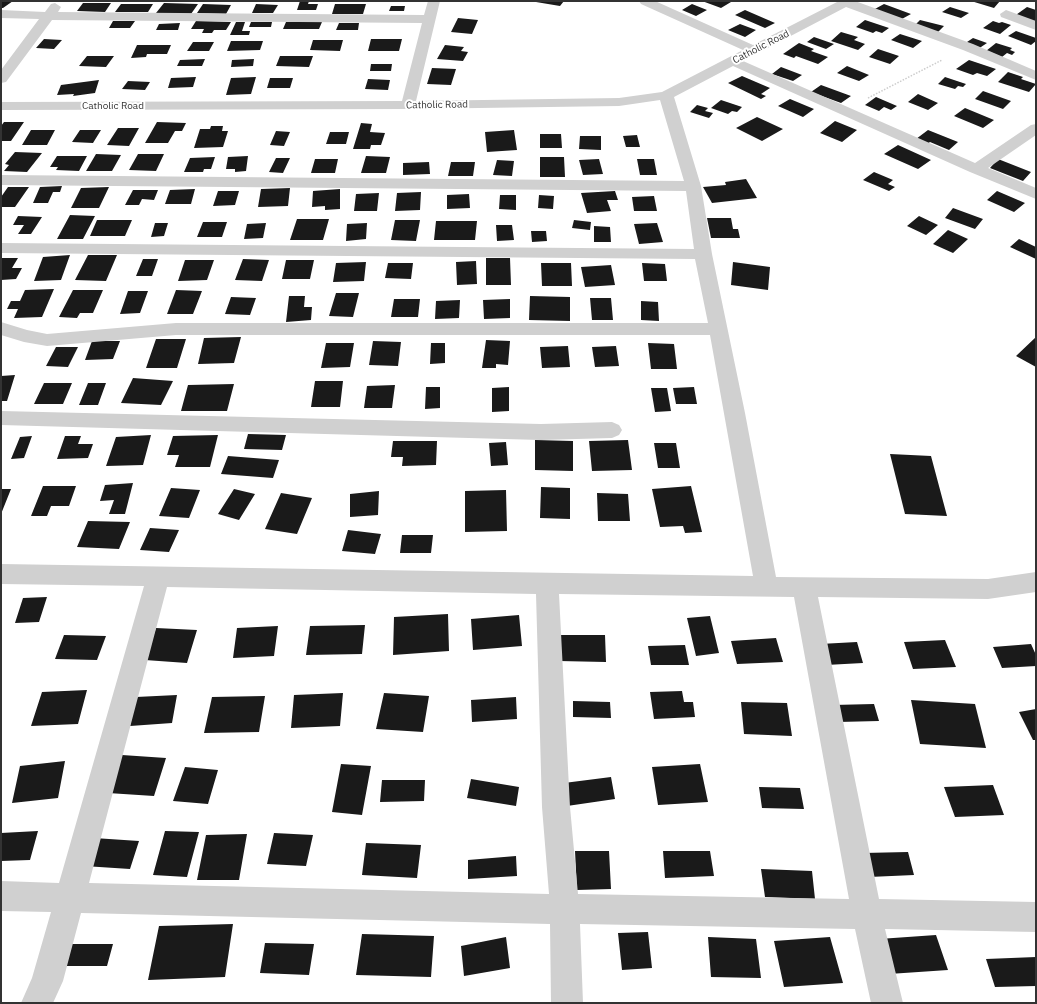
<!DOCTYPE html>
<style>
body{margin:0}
#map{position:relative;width:1037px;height:1004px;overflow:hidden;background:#fff;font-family:"IBM Plex Sans",sans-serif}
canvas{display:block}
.frame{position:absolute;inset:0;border:2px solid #333;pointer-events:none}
</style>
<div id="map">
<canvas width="1037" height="1004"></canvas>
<div class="frame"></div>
</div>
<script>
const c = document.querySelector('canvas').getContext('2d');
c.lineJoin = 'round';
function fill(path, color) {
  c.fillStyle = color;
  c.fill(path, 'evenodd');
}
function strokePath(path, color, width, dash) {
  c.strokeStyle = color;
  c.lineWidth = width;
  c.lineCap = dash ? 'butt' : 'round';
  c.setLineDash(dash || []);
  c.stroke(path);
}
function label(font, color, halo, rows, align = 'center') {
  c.font = font + ' "IBM Plex Sans",sans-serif';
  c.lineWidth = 4;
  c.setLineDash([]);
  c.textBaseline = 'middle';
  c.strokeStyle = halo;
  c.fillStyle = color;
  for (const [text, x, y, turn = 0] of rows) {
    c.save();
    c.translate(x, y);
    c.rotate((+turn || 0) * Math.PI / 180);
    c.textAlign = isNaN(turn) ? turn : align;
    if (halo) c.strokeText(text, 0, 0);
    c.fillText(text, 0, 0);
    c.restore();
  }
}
const building = new Path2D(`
 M1 1H13L3 8H1Z
 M300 1H309L308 4H318L316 10H297Z
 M538 1H564L560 6 536 2Z
 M702 1H727L731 2 721 8Z
 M971 1H1000L994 8Z
 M83 3H111L105 12 77 11Z
 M164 3 198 4 191 14 156 13Z
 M121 4H153L148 12H115Z
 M203 4 231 5 226 14 197 13Z
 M256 4 278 5 273 13H252Z
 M335 4H366L363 14H332Z
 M692 4 707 10 696 16 682 10Z
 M884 4 911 14 900 20 873 10Z
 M391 6H405L404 11H389Z
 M950 7 969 13 961 18 942 12Z
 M1027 7 1036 10V22L1013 17Z
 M745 10 775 23 765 28 735 15Z
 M458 18 478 20 472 34 451 32Z
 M865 20 889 28 882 33 876 31 873 33 856 27Z
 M920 20 944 26 938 32 914 26Z
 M113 21H135L130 28H109Z
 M196 21 231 22 226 30H214L212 33H202L204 29H191Z
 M993 21 999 23 1002 22 1011 25 1000 34 983 28Z
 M236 22H245L242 31H250L249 35H230Z
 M251 22H272L271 27H249Z
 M286 22H322L319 29H283Z
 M180 23 178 30H156L159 24Z
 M339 23H359L358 30H336Z
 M740 24 756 30 745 37 728 30Z
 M1016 31 1036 38V41L1031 45 1008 36Z
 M841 32 858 37 854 40 865 44 858 50 831 41Z
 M900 34 922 41 913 48 891 40Z
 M814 37 834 44 826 49 807 42Z
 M973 38 987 43 978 49 964 44Z
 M44 39 62 40 54 49 36 48Z
 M371 39H402L399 51H368Z
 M313 40H343L340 51 310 50Z
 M231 41H263L260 50 227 51Z
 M193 42H214L209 51H187Z
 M799 43 814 49 811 51 828 57 818 64 796 56 794 58 783 54Z
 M996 43 1012 48 1010 50 1015 52 1012 55 1007 53 1002 57 986 51Z
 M137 45H171L167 54H147L146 57 131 58Z
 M445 45 464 47 461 51 468 52 463 61 437 59Z
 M878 49 899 56 890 64 869 57Z
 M87 56H114L106 67 79 66Z
 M280 56H313L309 67 276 66Z
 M205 59 202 66H177L180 60Z
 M254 59 253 66 231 67 232 60Z
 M969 60 996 69 987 76 977 73 973 75 956 69Z
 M371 64H392L391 71H370Z
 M847 66 869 75 859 81 837 73Z
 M781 67 802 75 793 81 772 74Z
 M432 68 456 69 451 85 427 84Z
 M1008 72 1023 77 1021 79 1036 84 1029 92 998 82Z
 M742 76 770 88 761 94 766 96 761 99 728 83Z
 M196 77 193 87 168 88 171 78Z
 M256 77 251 94 226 95 231 78Z
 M945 77 966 84 963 87 958 86 955 89 938 84Z
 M270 78H293L290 88H267Z
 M368 79 390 80 388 90 365 89Z
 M99 80 95 93 73 96 74 94 57 95 61 85Z
 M128 81 150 82 145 90 122 89Z
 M821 85 851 96 841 103 811 92Z
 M983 91 1011 101 1003 109 975 99Z
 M918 94 938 103 928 110 908 102Z
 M876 97 897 106 891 110 884 107 879 111 865 105Z
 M790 99 814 109 803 117 778 106Z
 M721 100 742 107 737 112 732 111 728 114 711 108Z
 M697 105 708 108 705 111 713 113 709 118 690 112Z
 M965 108 994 120 983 128 954 116Z
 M757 117 783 129 762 141 736 128Z
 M835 121 857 130 842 142 820 133Z
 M4 122H24L11 141H1V126Z
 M157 122 186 123 182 131H175L168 143H145Z
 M361 123 372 124 370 132 385 133 381 145H371L370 149H353Z
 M211 126H223L222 131H228L223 147 194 148 200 129H210Z
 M118 128H139L129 146 107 145Z
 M31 130H55L47 145H22Z
 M80 130H101L93 143 72 142Z
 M514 130 517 150 487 152 485 132Z
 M928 130 958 142 949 150 930 142 927 144 916 139Z
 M276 131 290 132 284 146 270 145Z
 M330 132H349L346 144H326Z
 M540 134H561L562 148H540Z
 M637 135 640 147H626L623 136Z
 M580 136H601V150L579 149Z
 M898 145 931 160 918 169 884 154Z
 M15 152 42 153 27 172 4 171 9 165 5 164Z
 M96 154 121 155 112 171H86Z
 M138 154H164L156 171 129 170Z
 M57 156H87L79 171 56 170 58 167H50Z
 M248 156 246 171 235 172V169H226L228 157Z
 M366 156 390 157 386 173H361Z
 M215 157 211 169H204L203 172H184L190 158Z
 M540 157H564L565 177H540Z
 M276 158H290L283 173 269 172Z
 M315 159H338L335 173H311Z
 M599 159 603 174 583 175 579 160Z
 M637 159H654L657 175H640Z
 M998 159 1031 172 1023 181 990 168Z
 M497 160 514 161 512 176 493 175Z
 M429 162 430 174 403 175V163Z
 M451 162H475L473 176H448Z
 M874 172 893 180 888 184 895 187 889 191 863 180Z
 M746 179 757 198 712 203 703 187 726 185 725 182Z
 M62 186 60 192H53L48 203H33L40 187Z
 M8 187H29L15 207H1V197Z
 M109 187 99 208H71L81 188Z
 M290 188 288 206 258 207 261 189Z
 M195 189 191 204H165L170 190Z
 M340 189V209L325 210V206L312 207 313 191Z
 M133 190H158L154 200 142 199 139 205H125Z
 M218 191H239L235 205 213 206Z
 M615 191 618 200H607L611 211 587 213 581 193Z
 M997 191 1025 203 1014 212 987 200Z
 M421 192 420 210 395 211 397 193Z
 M379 193 377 211H354L356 194Z
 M469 194 470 208 447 209V195Z
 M500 195H516V210L499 209Z
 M539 195 554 196 553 209 538 208Z
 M654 196 657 211H634L632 197Z
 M953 208 983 219 975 229 945 218Z
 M70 215 95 216 83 239H57Z
 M18 216 42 217 31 234H18L24 225H13Z
 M919 216 938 225 926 235 907 226Z
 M707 218H731L733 229H738L740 238H711Z
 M297 219H329L323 240H290Z
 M97 220H132L125 236H90Z
 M395 220H420L416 241 391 240Z
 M574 220 591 222 590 230 572 228Z
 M436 221H477L475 240H434Z
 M203 222H227L222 237H197Z
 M155 223H168L164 236 151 237Z
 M266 223 263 238 244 239 247 224Z
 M367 223 366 239 346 241 347 224Z
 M657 223 663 242 639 244 634 224Z
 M496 225H512L514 240 497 241Z
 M594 226 610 227 611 242H594Z
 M948 230 968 239 953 253 933 244Z
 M531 231H546L547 241 532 242Z
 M1019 239 1036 247V259L1010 247Z
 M70 255 61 280 34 281 43 257Z
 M88 255H117L106 281 75 280Z
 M1 258H18L12 268H22L16 279 1 280Z
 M486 258H510L511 285H486Z
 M143 259H158L152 276H136Z
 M243 259 269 260 262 281 235 280Z
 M185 260H214L207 280 178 281Z
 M286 260H314L310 279H282Z
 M476 261 477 284 457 285 456 262Z
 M366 262 364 281 333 282 336 263Z
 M733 262 770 267 768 290 731 285Z
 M388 263H413L411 279 385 278Z
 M541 263H571L572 286H542Z
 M642 263 665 264 667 281H644Z
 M611 265 615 285 585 287 581 267Z
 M54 289 42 317 14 318 18 309H7L11 301H20L25 290Z
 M73 290H103L93 313H80L77 318 59 317Z
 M176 290 202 291 193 314H167Z
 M128 291H148L140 313 120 314Z
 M336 293H359L353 317 329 316Z
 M289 296H305L304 307H312L311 320 286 322Z
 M530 296 570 297V321L529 320Z
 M231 297 256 298 250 315 225 314Z
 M590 298H611L613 320H592Z
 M394 299H420L418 317H391Z
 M510 299V318L484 319 483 300Z
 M460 300 459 318 435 319 436 301Z
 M641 301 658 302 659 321 641 320Z
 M241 337 234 363 198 364 204 338Z
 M1036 337V367L1016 356Z
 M156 339H186L177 368H146Z
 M486 340 510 341 508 365 496 364V368H482Z
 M92 341H120L113 359 85 360Z
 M373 341 401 342 398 366 369 365Z
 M326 343H354L350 367 321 368Z
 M431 343H445V363L430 364Z
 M648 343 674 344 677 369H651Z
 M568 346 570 367 542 368 540 347Z
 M616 346 619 366 595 367 592 347Z
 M56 347H78L68 367 46 366Z
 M15 375 7 401H1V376Z
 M133 378 173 381 161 405 121 403Z
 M315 381H343L340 407H311Z
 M44 383H72L63 404H34Z
 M88 383H106L98 405H79Z
 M234 384 227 411H181L188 385Z
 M395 385 392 408H364L367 386Z
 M426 387H440V408L425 409Z
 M509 387V411L492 412V388Z
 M694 387 697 404H676L673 388Z
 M651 388H667L671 411 655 412Z
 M248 434 286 435 282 450 244 449Z
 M151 435 143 465 106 466 116 437Z
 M218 435 210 467H175L179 455H167L173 436Z
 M32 436 24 458 11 459 20 437Z
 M65 436H81L78 444H93L88 458 57 459Z
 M535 440 573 441V471L535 470Z
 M628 440 632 470 592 471 589 441Z
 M393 441H437L436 465 402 466 403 457H391Z
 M506 442 508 465 491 466 489 443Z
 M654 443H676L680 468H658Z
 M890 454 931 456 947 516 905 514Z
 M228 456 279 460 273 478 221 474Z
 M133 483 125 514H109L114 500 100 501 105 485Z
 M43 486H76L69 506H51L47 516H31Z
 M691 486 702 532 685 533 683 526 660 527 652 489Z
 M541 487 570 488V519L540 518Z
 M171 488 200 490 189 518 159 516Z
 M1 489H11L1 514Z
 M234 489 255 494 239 520 218 514Z
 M506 490 507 531 465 532V491Z
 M379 491 378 515 350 517V494Z
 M281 493 312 498 297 534 265 529Z
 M597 493 628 494 630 521H598Z
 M88 521 130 522 119 549 77 547Z
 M150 528 179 530 169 552 140 550Z
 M348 530 381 534 375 554 342 551Z
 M402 535H433L431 553H400Z
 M47 597 39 622 15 623 23 598Z
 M448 614 449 651 393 655 394 617Z
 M519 615 522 646 473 650 471 619Z
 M710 616 719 653 696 656 687 618Z
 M365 625 362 654 306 655 310 626Z
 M278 626 274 656 233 658 237 628Z
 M156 628 197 630 187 663 145 660Z
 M64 635 106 636 97 660 55 659Z
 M558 635H605L606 662 559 661Z
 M776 638 783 662 737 664 731 641Z
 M945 640 956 667 913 669 904 642Z
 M857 642 863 663 826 665 820 644Z
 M1031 644 1036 655V666L1002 668 993 647Z
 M685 645 689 665H651L648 646Z
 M87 690 78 724 31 726 42 692Z
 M682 691 684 702H693L695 717 654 719 650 692Z
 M343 693 340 726 291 728 294 695Z
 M384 693 429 696 423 732 376 729Z
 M177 695 172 723 130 726 136 697Z
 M265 696 259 732 204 733 212 697Z
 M516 697 517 719 472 722 471 700Z
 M911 700 975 704 986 748 920 744Z
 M573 701 610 702 611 718 573 717Z
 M741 702 787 703 792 736 744 734Z
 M874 704 879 721 838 722 833 705Z
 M1036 709V740H1033L1019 712Z
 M122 755 166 758 154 796 108 793Z
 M65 761 58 798 12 803 20 766Z
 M341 764 371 766 362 815 332 812Z
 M700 764 708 802 658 805 652 767Z
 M185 767 218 770 208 804 173 801Z
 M611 777 615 799 567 806 564 783Z
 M471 779 519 787 516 806 467 798Z
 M382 780H425L424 801 380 802Z
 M993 785 1004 815 955 817 944 787Z
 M759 787 800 788 804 809 762 808Z
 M38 831 30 860 1 861V833Z
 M165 831 199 832 187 877 153 875Z
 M274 833 313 835 306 866 267 864Z
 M247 834 239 880H197L206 835Z
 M94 838 139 841 130 869 84 866Z
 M366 843 421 845 417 878 362 875Z
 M575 851H609L611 889 577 890Z
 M663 851H710L714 876 665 878Z
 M908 852 914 875 869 877 863 853Z
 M516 856 517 876 468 879V860Z
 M761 869 812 871 815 899 765 897Z
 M233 924 225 977 148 980 159 926Z
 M648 932 652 968 622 970 618 933Z
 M362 934 434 936 431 977 356 975Z
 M936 935 948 970 889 974 879 939Z
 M506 937 510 968 464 976 461 946Z
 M708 937 756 939 761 978 711 977Z
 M830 937 843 983 784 987 774 941Z
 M265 943 314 944 309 975 260 973Z
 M65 944H113L107 966H59Z
 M1036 957V986L995 987 986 959Z`);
const path = new Path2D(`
 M868 98 942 60`);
const street = new Path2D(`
 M428 1H440L416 101 619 98 662 92 743 50 641 4 639 1H655L753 45 839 1H855L973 44 1036 71V80L963 50 846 7 743 61 975 163 1031 125 1036 124V135L988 168 1036 188V199L970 172 733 66 674 97 701 186 712 254 745 413 776 577 988 579 1036 572V592L988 599 818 597 879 899 1036 902V932L885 929 903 1003H871L855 929 580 924 583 1003H551L550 924 81 913 63 981 53 1003H21L32 978 51 912 1 911V881L59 883 144 586 1 584V564L753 576 710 335H176L47 346 24 342 1 335V322L27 330 47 334 176 323H708L695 259 1 253V243L694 249 686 191 1 185V175L684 181 660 100 619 106 408 109 1 110V102L402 101 422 23 52 20 6 82 1 83V70L39 19 1 18V10L45 12 51 4 55 3 61 7 58 12 424 15ZM167 587 536 594 542 807 549 894 89 883ZM559 594 794 597 849 899 578 894 570 807Z
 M1006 10 1036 21V30L1001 17 1000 14Z
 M1 411 541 424 612 422 619 425 622 430 619 435 612 438 541 440 1 425Z`);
const farStreetnames = [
 ["Catholic Road",761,47,-27],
 ["Catholic Road",437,105,-1],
 ["Catholic Road",113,106]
];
fill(building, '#1a1a1a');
strokePath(path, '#cdcdcd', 1.5, [1.5, 1.5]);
fill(street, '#d0d0d0');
label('10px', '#333', '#fff', farStreetnames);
</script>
